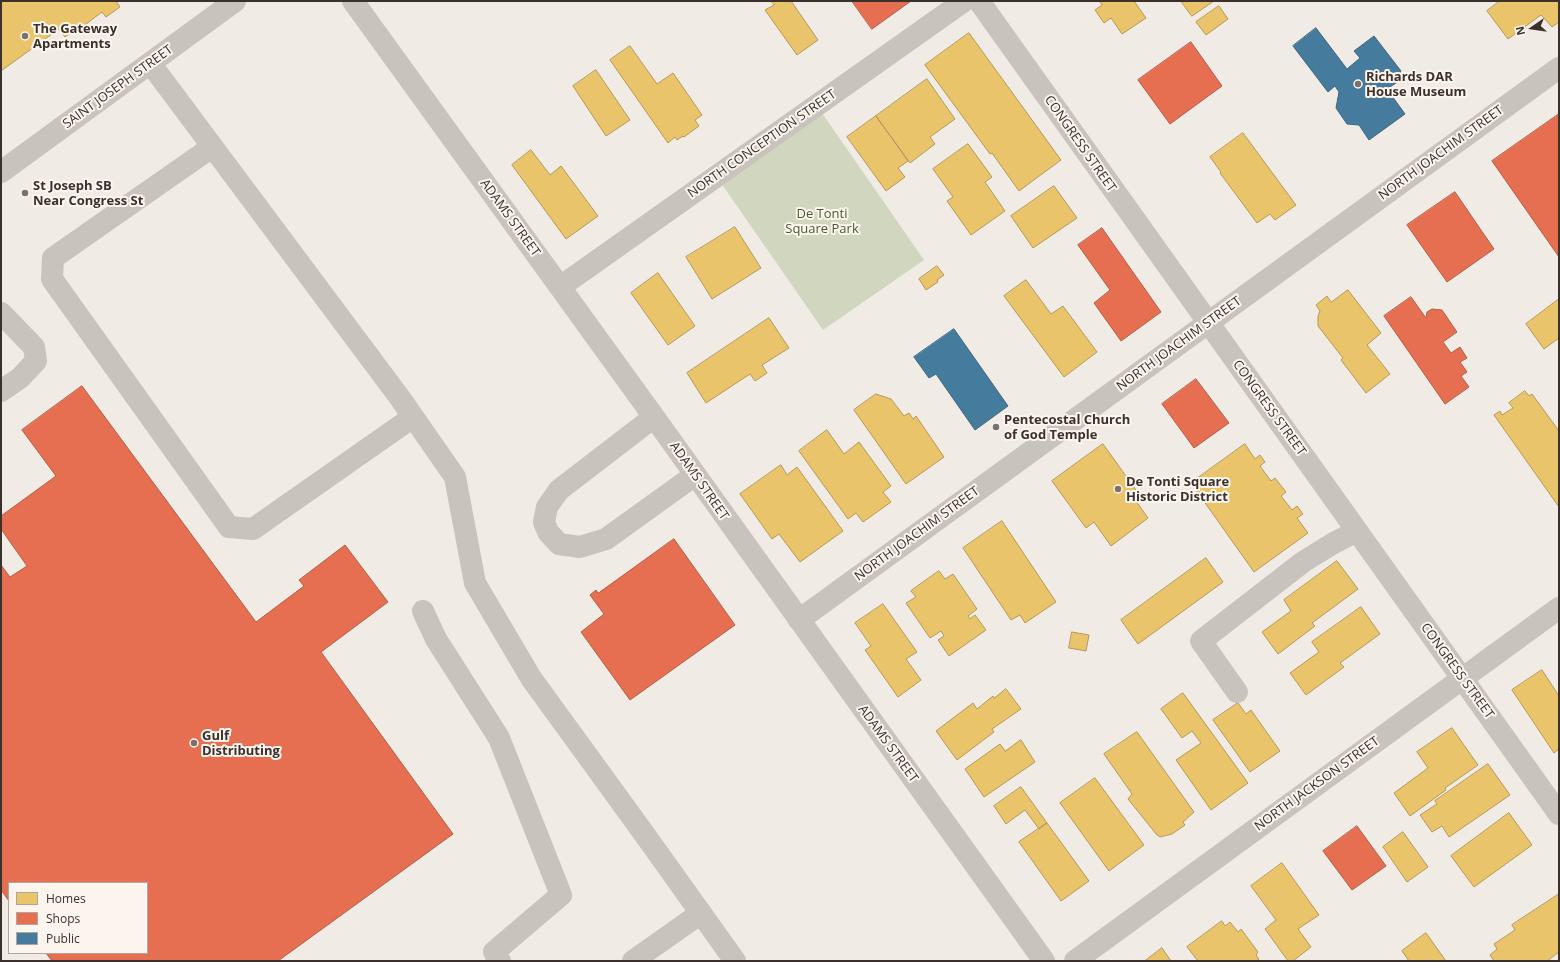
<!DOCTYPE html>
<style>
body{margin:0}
#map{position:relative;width:1560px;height:962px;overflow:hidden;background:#f0ebe5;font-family:"Open Sans",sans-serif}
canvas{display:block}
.frame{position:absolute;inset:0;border:2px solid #3b302b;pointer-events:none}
.legend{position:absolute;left:8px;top:882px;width:140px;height:72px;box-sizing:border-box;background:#fbf5ee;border:1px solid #aea6a0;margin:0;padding:5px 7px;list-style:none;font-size:12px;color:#3b302b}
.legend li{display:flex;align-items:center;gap:8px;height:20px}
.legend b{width:20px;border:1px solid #aea6a0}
.north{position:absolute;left:1512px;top:8px;width:40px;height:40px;-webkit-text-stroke:3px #fbf5ee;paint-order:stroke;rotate:257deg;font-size:11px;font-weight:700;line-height:16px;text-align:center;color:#3b302b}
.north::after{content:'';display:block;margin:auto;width:14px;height:18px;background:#3b302b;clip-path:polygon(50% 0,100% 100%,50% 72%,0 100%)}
</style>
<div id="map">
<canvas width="1560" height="962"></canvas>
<div class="frame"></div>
<ul class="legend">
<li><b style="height:11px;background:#e9c46a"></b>Homes</li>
<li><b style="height:11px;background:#e76f51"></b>Shops</li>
<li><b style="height:11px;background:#457b9d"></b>Public</li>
</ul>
<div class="north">N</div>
</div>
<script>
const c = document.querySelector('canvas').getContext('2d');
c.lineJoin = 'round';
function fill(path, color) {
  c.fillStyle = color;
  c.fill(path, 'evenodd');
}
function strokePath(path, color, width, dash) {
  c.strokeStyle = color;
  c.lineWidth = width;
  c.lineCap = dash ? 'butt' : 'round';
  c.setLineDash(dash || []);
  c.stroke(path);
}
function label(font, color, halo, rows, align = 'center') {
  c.font = font + ' "Open Sans",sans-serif';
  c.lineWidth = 4;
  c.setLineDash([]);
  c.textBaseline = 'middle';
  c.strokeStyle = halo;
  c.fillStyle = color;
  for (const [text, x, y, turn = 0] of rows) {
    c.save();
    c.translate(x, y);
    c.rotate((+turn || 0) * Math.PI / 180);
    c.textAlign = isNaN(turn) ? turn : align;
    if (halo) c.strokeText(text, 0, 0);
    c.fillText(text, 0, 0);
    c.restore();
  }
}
const green = new Path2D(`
 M822 113 924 260 823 330 721 183Z`);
const homes = new Path2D(`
 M1 1H116L120 7 106 17 102 12 73 34 72 32 65 37 59 29 1 71Z
 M771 1H791L818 40 797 55 765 10 774 5Z
 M1099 1H1134L1146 18 1122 34 1111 18 1104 23 1095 10 1102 5Z
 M1181 1H1214L1192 16Z
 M1500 1H1559V22L1552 27 1541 15 1508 39 1487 11Z
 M1219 6 1228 19 1206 35 1196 22Z
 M969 33 1061 160 1019 191 992 153 990 154 925 65Z
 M630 46 657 84 673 73 702 115 695 120 699 126 684 137 683 136 677 140 675 137 668 143 610 60Z
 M596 70 630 120 606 136 573 86Z
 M927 79 955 119 930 137 935 144 910 163 876 116Z
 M876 116 908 161 898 168 905 177 886 191 847 137Z
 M1243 133 1296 205 1275 220 1270 214 1257 223 1220 173 1221 172 1210 157Z
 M968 144 992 177 985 182 1005 211 971 235 947 201 953 197 933 169Z
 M531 150 550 175 561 166 598 216 566 239 512 165Z
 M1054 186 1077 218 1033 248 1011 216Z
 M735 227 761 268 712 299 686 257Z
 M937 266 944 275 937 280 938 282 926 290 919 279Z
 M658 273 695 326 668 345 631 293Z
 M1026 280 1051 314 1063 306 1097 352 1064 377 1004 296Z
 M1348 290 1381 333 1367 345 1390 374 1366 393 1341 360 1343 358 1318 326V316L1320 311 1316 305 1327 296 1331 302Z
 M1559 299V338L1544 349 1526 324Z
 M769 318 789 348 762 365 767 373 755 381 750 374 706 403 687 373Z
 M1525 391 1529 396 1532 394 1559 431V507L1494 415 1500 411 1502 415 1513 408 1509 403Z
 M876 394 891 399 904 416 909 413 913 419 916 416 944 457 906 484 854 410Z
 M827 430 844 454 859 442 891 486 883 492 891 502 863 522 856 513 848 519 799 451Z
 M1103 444 1136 490 1131 494 1148 518 1111 546 1094 522 1086 528 1052 481Z
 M1245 444 1255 459 1260 455 1265 462 1260 466 1271 481 1275 478 1286 492 1281 496 1292 510 1297 506 1303 514 1297 518 1308 533 1254 572 1191 483Z
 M781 465 787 475 797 467 843 531 800 562 779 534 772 539 740 494Z
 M1002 521 1056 602 1025 623 1020 615 1011 620 963 548Z
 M1206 558 1223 582 1138 644 1121 620Z
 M1337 561 1358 589 1312 623 1315 626 1278 654 1262 632 1291 611 1284 600Z
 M939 571 945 579 953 574 977 609 968 616 970 619 975 615 986 630 949 656 938 640 944 636 941 631 930 638 906 603 916 597 911 591Z
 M883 604 917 652 906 659 921 680 898 697 865 650 871 646 855 623Z
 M1361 607 1380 634 1340 663 1344 667 1306 695 1290 673 1319 652 1312 642Z
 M1072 632 1089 635 1086 651 1069 648Z
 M1542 670 1559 696V749L1554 753 1512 690Z
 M1006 689 1021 709 992 729 994 732 957 760 936 731 973 703 977 709 993 696 994 698Z
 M1183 693 1248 783 1211 810 1176 760 1201 743 1192 731 1182 738 1161 709Z
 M1238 703 1246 714 1251 710 1280 751 1250 772 1213 720Z
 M1452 728 1478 765 1445 788 1446 790 1410 816 1394 793 1428 768 1417 752Z
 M1137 732 1194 812 1183 822 1185 825 1172 834 1160 837 1157 835 1128 799 1132 794 1104 754Z
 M1021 740 1035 762 984 797 965 769 1000 744 1005 751Z
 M1488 764 1510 795 1449 837 1442 826 1432 832 1420 815 1437 804 1435 801Z
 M1095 778 1144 845 1109 871 1060 803Z
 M1021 787 1047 823 1039 829 1025 810 1006 824 994 806Z
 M1509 813 1532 845 1474 887 1451 856Z
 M1047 823 1089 881 1061 901 1019 842Z
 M1403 832 1428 867 1407 882 1383 847Z
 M1282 863 1319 915 1298 929 1311 947 1293 961H1288L1265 929 1276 920 1251 886Z
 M1559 894V952L1547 961H1494L1490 955 1497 949 1494 944 1515 930 1512 925Z
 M1222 921 1225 926 1230 922 1238 932 1241 929 1258 952 1256 955 1259 959 1256 961H1198L1187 947Z
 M1426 933 1446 961H1409L1402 951Z
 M1162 948 1171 961H1145Z`);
const shops = new Path2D(`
 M852 1H911L872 29Z
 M1191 42 1222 86 1170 124 1138 80Z
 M1559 114V257L1492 161Z
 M1455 192 1494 249 1447 282 1407 225Z
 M1102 228 1161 312 1121 341 1094 303 1110 290 1078 245Z
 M1411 297 1426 318 1427 312 1432 309 1442 310 1457 332 1443 342 1451 353 1460 347 1467 358 1460 362 1467 372 1461 376 1469 387 1445 404 1384 316Z
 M1196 379 1229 423 1194 448 1162 404Z
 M82 386 256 622 304 586 299 580 345 545 388 602 321 652 453 834 278 961H52L46 953H147V883H9V901L1 890V565L10 577 27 566 1 529V516L56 476 22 430Z
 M674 539 735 625 630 700 581 632 604 614 590 595 596 590 598 593Z
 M1357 826 1386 866 1352 890 1323 851Z`);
const public = new Path2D(`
 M1316 28 1347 69 1360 58 1354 51 1374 36 1401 71 1399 74V81L1387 89 1405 114 1369 140 1359 125 1347 124 1336 108 1339 92 1335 86 1328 92 1293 46Z
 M954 329 1008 406 975 430 936 374 929 378 914 357Z`);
const minor = new Path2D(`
 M353 1 654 417 1044 961
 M979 1 1559 814
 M150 63 400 398 455 477 475 583 531 678 645 835 735 961
 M212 147 53 258 52 279 229 527 253 529 413 417
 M1 172 235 1
 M560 287 964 1
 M1 313 34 347 36 361 20 378 1 391
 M654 417 559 490 547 507 544 522 548 532 559 544 580 547 606 539 695 475
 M423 611 436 639 499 738 561 895 494 952 500 961
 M799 620 1559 68
 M1237 692 1201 641 1303 562 1332 544 1357 531
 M633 961 701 913
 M1075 961 1559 608`);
const markers = [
 [25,36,4,"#7a716c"],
 [1358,84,4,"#7a716c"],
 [25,193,4,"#7a716c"],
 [996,427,4,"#7a716c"],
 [1118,489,4,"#7a716c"],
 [194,743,4,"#7a716c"]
];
const poiNames = [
 ["The Gateway",33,29],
 ["Apartments",33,44],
 ["Richards DAR",1366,77],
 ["House Museum",1366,92],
 ["St Joseph SB",33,186],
 ["Near Congress St",33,201],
 ["Pentecostal Church",1004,420],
 ["of God Temple",1004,435],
 ["De Tonti Square",1126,482],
 ["Historic District",1126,497],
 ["Gulf",202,736],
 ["Distributing",202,751]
];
const streetNames = [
 ["SAINT JOSEPH STREET",118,87,-36],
 ["NORTH CONCEPTION STREET",762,144,-35],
 ["CONGRESS STREET",1080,144,55],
 ["NORTH JOACHIM STREET",1441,153,-36],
 ["ADAMS STREET",510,218,54],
 ["NORTH JOACHIM STREET",1179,344,-36],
 ["CONGRESS STREET",1269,408,54],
 ["ADAMS STREET",699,481,55],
 ["NORTH JOACHIM STREET",917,534,-36],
 ["CONGRESS STREET",1457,671,54],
 ["ADAMS STREET",888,744,54],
 ["NORTH JACKSON STREET",1317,784,-36]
];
const parkNames = [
 ["De Tonti",822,214],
 ["Square Park",822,229]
];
fill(green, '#d1d6bf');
fill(homes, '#e9c46a');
strokePath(homes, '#b59857', 1);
fill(shops, '#e76f51');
strokePath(shops, '#b35c46', 1);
fill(public, '#457b9d');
strokePath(public, '#42647b', 1);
strokePath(minor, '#c9c3be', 22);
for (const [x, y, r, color] of markers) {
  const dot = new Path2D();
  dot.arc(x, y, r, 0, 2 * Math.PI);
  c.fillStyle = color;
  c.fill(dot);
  strokePath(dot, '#fbf5ee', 1.5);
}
label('bold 13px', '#3b302b', '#fbf5ee', poiNames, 'left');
label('13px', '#3b302b', '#fbf5ee', streetNames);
label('13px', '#4a5a2e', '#fbf5ee', parkNames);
</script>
